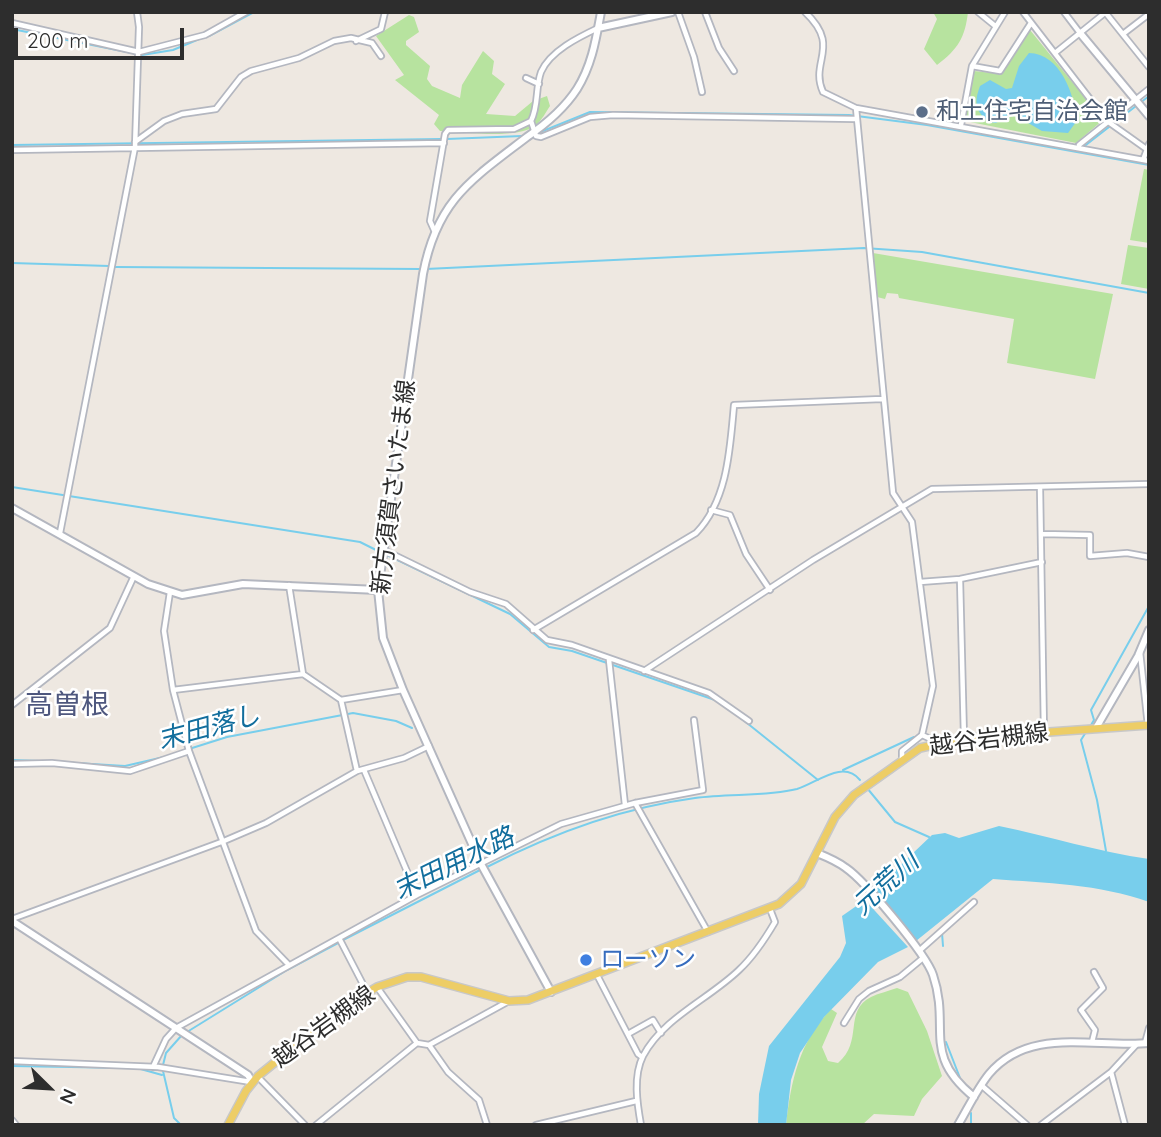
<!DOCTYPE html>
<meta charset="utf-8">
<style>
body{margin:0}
#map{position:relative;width:1161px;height:1137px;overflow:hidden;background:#eee8e1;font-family:Quicksand,sans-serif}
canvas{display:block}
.frame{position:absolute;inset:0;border:14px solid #2d2d2d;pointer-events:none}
.north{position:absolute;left:14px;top:1053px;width:70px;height:70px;-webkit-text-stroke:5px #fff;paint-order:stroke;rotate:114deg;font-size:19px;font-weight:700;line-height:28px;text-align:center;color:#2d2d2d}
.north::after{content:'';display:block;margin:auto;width:24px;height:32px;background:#2d2d2d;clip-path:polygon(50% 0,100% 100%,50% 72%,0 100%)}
.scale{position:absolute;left:14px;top:28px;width:170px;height:32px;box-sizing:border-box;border:4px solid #2d2d2d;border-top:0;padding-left:9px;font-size:21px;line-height:24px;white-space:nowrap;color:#2d2d2d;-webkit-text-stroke:5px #fff;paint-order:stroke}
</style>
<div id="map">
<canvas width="1161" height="1137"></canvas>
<div class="frame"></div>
<div class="north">N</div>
<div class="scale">200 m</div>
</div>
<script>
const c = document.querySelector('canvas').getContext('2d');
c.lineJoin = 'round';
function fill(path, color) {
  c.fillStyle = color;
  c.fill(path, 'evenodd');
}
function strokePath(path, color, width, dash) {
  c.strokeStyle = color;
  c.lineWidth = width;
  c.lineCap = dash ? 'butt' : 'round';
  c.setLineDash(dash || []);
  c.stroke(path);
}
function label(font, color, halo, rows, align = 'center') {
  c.font = font + ' Quicksand,"Noto Sans JP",sans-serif';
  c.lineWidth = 5;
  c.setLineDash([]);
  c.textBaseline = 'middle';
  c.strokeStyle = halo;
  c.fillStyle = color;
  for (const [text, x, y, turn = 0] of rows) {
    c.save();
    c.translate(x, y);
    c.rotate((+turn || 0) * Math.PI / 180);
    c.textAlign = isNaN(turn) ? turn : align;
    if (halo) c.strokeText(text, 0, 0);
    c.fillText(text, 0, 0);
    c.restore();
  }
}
const green = new Path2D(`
 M933 12H968C965 38 958 49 937 65L924 49 937 19Z
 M409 15 414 17 419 32 406 41V45L430 66 427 79 432 86 460 98 462 85 483 51 494 61 492 74 505 84 486 114 515 116 533 101 547 96 550 106C546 112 542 120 536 125 517 140 465 132 440 131L434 124 439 115 395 80 404 75 376 36Z
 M1030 30 1103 120 1076 143 965 121 974 71 1002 74Z
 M1144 169 1149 170V243L1130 240Z
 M1128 245 1149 248V289L1121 284Z
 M873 253 1113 294 1095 379 1007 363 1014 319 899 298 898 294 887 293 885 299 877 297Z
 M897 988 908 992 927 1031 942 1076 922 1099 914 1116 874 1114 862 1125H786C791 1081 799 1042 831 1009L837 1013 822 1047 828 1061 838 1063C864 1041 843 1011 871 997 879 993 889 991 897 988Z`);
const water = new Path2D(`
 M1029 53C1060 53 1076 96 1076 122L1068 133 1042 131 1011 113 996 123 989 122C975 111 974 102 980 86L990 80 1006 89 1012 88 1019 66Z
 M999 826C1049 836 1098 852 1149 859V902C1099 884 1046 883 993 879L916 941 872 892 932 835 945 833 959 838Z
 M865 900 908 947 878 962 824 1017 800 1053 791 1080 786 1125H758L759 1094 769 1046 840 957 846 943 842 916Z`);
const stream = new Path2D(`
 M12 29 142 55 173 50 204 37
 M209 36 254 12
 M1140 103 1149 96
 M538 133 590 112 849 115 927 125 1149 165
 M447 139 522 136
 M12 145 442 139
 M1082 148 1136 106
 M12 263 109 266
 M115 267 421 269
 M426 269 864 248 922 252 1149 293
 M12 487 360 542 382 553
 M387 555 510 614 549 647 572 651 715 700
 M737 715 818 780
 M1091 725 1094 720 1091 710 1149 606
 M1086 732 1081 740 1097 800 1106 851
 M189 749 227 737 353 713 396 721 412 728
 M12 760 39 761
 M59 762 125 766 164 757
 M843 770 914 737
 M867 788 895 822 929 837
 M487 867C553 833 621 808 695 798 728 793 765 797 797 789 817 783 843 759 860 780
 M942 933 943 946
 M343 940 482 869
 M187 1032 287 970 338 943
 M946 1042 960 1078
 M163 1065 166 1053 182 1035
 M12 1066 128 1068
 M137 1068 162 1075
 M163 1071 174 1118 181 1125
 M971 1113V1125`);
const street = new Path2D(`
 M678 12 694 57 702 92
 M705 12 719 48 734 71
 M805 12C842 47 809 61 823 92L856 108 1149 161
 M978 12 994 25
 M1023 12 1107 121 1145 148
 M1064 12 1080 33
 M1105 12 1149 67
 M12 23 139 52 205 35 246 12
 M598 28C579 37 550 51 541 72 535 89 539 105 531 121L536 136 541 137 590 117 613 115 855 119
 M1123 34 1149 14
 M356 41 381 29 385 12
 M1055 53 1106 12
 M972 66 1000 71 1031 23
 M526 78 539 84
 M856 108 893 493 912 522 933 686 922 735 902 751V759
 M961 125 972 66 1005 12
 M135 142 164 121 182 114 216 109 241 77 251 71 299 58 334 41 351 38 372 43 381 56
 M1079 145 1149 89
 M12 150 444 143
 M1143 160 1149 144
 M434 230 430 221 445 134 448 130 514 129 531 121
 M1040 487 1044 732
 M711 510 730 515 746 554 770 590
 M60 533 135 147 139 27 137 12
 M1042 534 1090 535V556L1127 553 1149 557
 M384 550 470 592 506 604 547 640 572 645 709 693 749 721
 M960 579 964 738
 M920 582 960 579 1042 562
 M289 585 303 674
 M170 592 164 631 173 690 189 751 256 931 288 964
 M533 630 696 533C728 500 730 448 734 405L882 399
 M1140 652 1148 726
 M609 660 625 805
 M644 671 813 560 932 489 1149 484
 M173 690 303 674 341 700 403 690
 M341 700 357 771
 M12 705 110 628 134 576
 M922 735 937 742
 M12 764 52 763 130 771 189 751
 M364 770 417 895
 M635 803 708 932
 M12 919 224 841 266 823 357 771 404 758 429 746
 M339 938 367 992
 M919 951 974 902
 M597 975 638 1054 642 1057
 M377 987 417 1043
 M844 1023 859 999 869 991 900 977 923 958
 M628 1034 653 1020 661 1033
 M1092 1042 1095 1030 1081 1010 1103 988 1094 972
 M1145 1043 1149 1028
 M429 1045 448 1072 479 1100 487 1125
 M12 1061 158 1067 251 1082
 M153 1067 166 1039 176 1028 417 895 561 824 635 803 703 790 694 720
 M1111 1072 1125 1125
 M258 1077 305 1125
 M981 1085 1027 1125
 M12 1120 16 1125
 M316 1125 417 1043 429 1045 509 1001
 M536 1125 636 1101
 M641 1125C637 1103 633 1076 643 1056 663 1018 709 999 739 970 754 956 765 939 775 922L770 909
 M1041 1125 1111 1072 1137 1044`);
const secondary = new Path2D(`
 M598 28 672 12
 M1080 33 1149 116
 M12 508 148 584 182 595 243 584 378 590
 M1096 728 1138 656 1149 630
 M817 853C827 857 837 861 846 868 865 881 926 954 933 975 951 1028 921 1054 974 1097
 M12 921 248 1075 252 1082
 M551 992 481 864 403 690 383 638 378 590 423 274C437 200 471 180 527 137 546 124 564 109 577 89 592 65 596 39 601 12
 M958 1125C968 1108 977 1089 989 1074 1029 1026 1094 1048 1149 1043`);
const primary = new Path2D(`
 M228 1125 246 1091 258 1076 345 1006 377 987 407 977H421L509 1001 528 1000 779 904 801 884 835 817 854 795 920 748 964 738 1149 725`);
const markers = [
 [922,112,7,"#5c6f8a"],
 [586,960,7,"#3f7fe0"]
];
const serviceNames = [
 ["和土住宅自治会館",936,112]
];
const streetNames = [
 ["新方須賀さいたま線",394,487,-83],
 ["越谷岩槻線",989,740,-7],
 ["越谷岩槻線",324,1027,-36]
];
const shopNames = [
 ["ローソン",600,960]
];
const waterNames = [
 ["末田落し",209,728,-15],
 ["末田用水路",454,864,-26],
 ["元荒川",886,884,-42]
];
const quarterNames = [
 ["高曽根",67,706]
];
fill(green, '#b7e39f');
fill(water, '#78ceec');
strokePath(stream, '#78ceec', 2);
strokePath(street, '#b4b7c0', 8);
strokePath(secondary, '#b4b7c0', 10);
strokePath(primary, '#c8c8c8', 10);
strokePath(street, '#fff', 4.5);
strokePath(secondary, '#fff', 6);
strokePath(primary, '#edcd66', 7);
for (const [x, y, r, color] of markers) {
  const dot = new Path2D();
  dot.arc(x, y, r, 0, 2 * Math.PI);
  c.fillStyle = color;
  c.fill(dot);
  strokePath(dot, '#fff', 2.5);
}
label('24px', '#4e5e75', '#fff', serviceNames, 'left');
label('24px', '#2d2d2d', '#fff', streetNames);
label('24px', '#366cbe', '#fff', shopNames, 'left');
label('italic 26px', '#126e9d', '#fff', waterNames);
label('28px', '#4e577e', '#fff', quarterNames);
</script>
